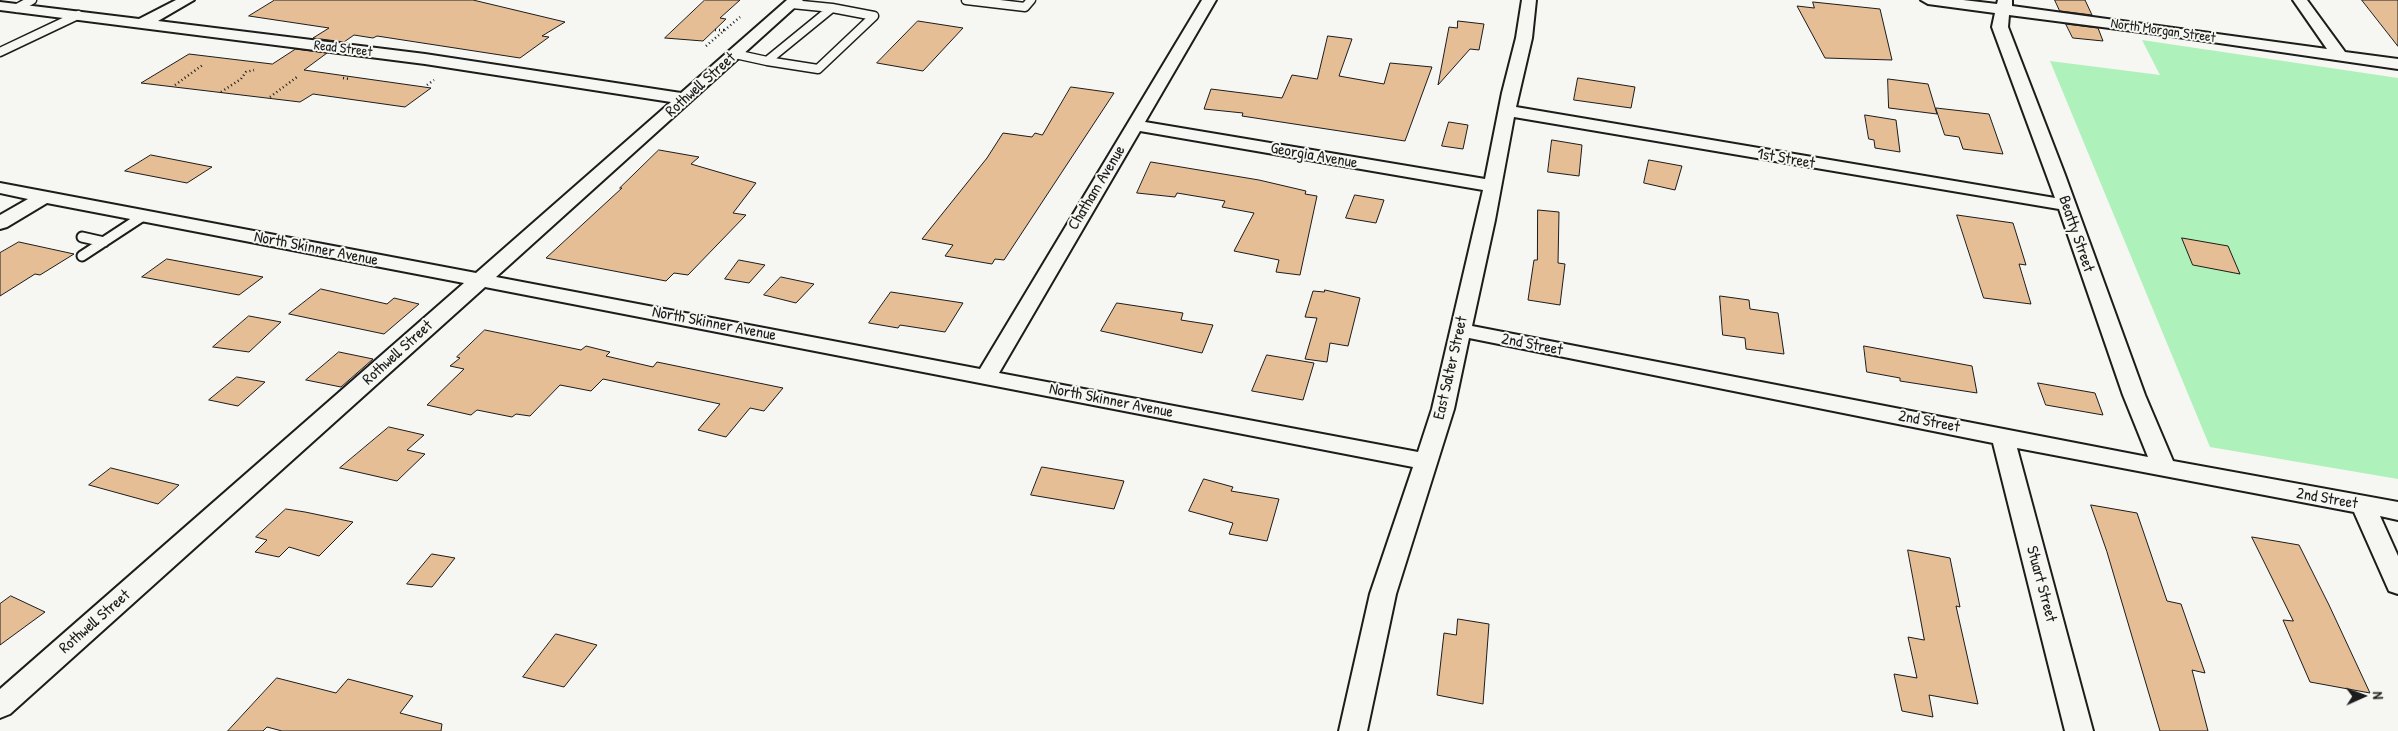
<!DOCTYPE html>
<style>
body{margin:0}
#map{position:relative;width:2398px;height:731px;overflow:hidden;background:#f6f6f2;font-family:"Patrick Hand",sans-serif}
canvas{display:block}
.north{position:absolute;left:2338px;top:671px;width:50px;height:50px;-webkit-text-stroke:4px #f6f6f2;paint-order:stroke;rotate:88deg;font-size:14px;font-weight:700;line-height:20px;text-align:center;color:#1c1c1c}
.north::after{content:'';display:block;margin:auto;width:18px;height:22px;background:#1c1c1c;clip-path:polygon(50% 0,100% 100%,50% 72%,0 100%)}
</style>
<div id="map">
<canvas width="2398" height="731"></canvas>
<div class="north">N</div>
</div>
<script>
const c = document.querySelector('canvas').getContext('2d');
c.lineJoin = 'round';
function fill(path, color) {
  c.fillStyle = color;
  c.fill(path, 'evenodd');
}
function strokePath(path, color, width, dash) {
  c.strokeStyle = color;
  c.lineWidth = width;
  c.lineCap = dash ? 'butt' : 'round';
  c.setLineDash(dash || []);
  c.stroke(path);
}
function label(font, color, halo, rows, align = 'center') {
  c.font = font + ' "Patrick Hand",sans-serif';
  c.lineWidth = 4;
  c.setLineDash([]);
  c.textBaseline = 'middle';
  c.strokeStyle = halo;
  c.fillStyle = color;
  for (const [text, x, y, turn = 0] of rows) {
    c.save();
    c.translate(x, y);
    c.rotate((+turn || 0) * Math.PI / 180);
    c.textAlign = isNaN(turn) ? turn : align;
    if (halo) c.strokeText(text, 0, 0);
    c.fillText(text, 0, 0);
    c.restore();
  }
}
const green = new Path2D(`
 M2142 40 2398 78V479L2210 447 2050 61 2160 75Z`);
const building = new Path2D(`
 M275 0H473L565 22 542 36 549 37 520 58 377 36 373 38 354 35 344 42 313 38 329 28 249 16Z
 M705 0H740L720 18 726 19 703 41 665 38Z
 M2055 0H2085L2092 15 2060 11Z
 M2362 0H2398V46Z
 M1813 2 1880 9 1892 60 1825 58 1797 6 1814 8Z
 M918 21 963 28 923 71 877 63Z
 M1458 21 1484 24 1479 50 1470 49 1438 85 1449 27 1457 28Z
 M2066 24 2098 28 2103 41 2073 38Z
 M1328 36 1352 39 1339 76 1384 84 1390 63 1432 67 1405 141 1242 116 1243 113 1204 109 1211 89 1282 98 1292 75 1317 79Z
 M296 49 327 53 304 70 431 88 405 107 313 94 300 102 141 83 189 54 272 64Z
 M1578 78 1635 87 1631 108 1574 100Z
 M1888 79 1928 84 1937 114 1889 108Z
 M1071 87 1114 93 1004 260 995 259 992 264 945 256 953 245 922 239 987 158 1003 133 1032 137 1035 133 1042 135Z
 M1936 108 1989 114 2003 154 1963 149 1959 137 1945 135Z
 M1865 115 1896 120 1900 152 1875 148 1874 140 1869 139Z
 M1449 122 1468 125 1463 149 1442 146Z
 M1552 140 1582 145 1579 176 1548 172Z
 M659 150 699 157 691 164 756 183 733 213 746 215 688 275 674 273 666 281 546 258 622 188H620Z
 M151 155 212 167 187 183 125 171Z
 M1649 160 1682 166 1675 190 1644 183Z
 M1151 162 1259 180 1306 191 1305 194 1317 196 1300 275 1276 272 1279 260 1234 251 1254 213 1222 207 1225 201 1177 193 1175 197 1137 193Z
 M1355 195 1384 200 1376 223 1346 218Z
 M1538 210 1559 212 1558 263 1565 264 1560 305 1528 300 1534 260H1537Z
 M1957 215 2013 223 2026 265 2019 264 2031 304 1984 298Z
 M2182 238 2228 246 2240 274 2193 265Z
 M19 242 74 254 40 275 35 274 0 296V253Z
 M167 259 263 277 239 295 142 277Z
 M739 260 765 265 749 283 725 279Z
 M781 277 814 284 796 303 764 295Z
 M321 289 387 304 394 298 419 304 384 334 289 314Z
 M1325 290 1360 298 1348 346 1330 343 1327 362 1305 359 1317 318 1305 317 1313 291 1324 292Z
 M891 292 963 303 945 332 900 325 898 328 869 323Z
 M1720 296 1749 300 1750 309 1778 313 1784 354 1746 349 1745 338 1723 335Z
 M1117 303 1183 313 1181 320 1213 325 1202 353 1101 331Z
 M249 316 281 322 249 352 213 347Z
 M485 330 581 350 586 346 610 352 606 356 653 367 657 362 783 388 764 411 750 408 726 437 698 430 720 404 603 379 591 391 560 385 530 416 516 414 512 417 477 410 471 415 427 405 464 369 450 366 460 358 457 357Z
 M1864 346 1972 366 1977 393 1900 381V378L1867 372Z
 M339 352 373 359 341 387 306 380Z
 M1267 355 1314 363 1303 400 1252 391Z
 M237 377 265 382 238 406 209 400Z
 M2038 383 2095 393 2103 415 2046 405Z
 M389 427 424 435 407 450 425 454 397 481 340 468Z
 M1042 467 1124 481 1114 509 1031 495Z
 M111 468 179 485 158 504 89 485Z
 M1204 479 1233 487 1231 491 1279 499 1267 541 1229 534 1233 523 1189 511Z
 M2091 505 2137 513 2167 601 2181 604 2205 673 2192 670 2208 731H2160L2107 552Z
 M286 509 305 512 353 522 319 556 289 547 279 557 255 552 267 540 256 537Z
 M2252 537 2299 545 2329 605 2370 693 2310 682 2283 620 2293 621Z
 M1908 550 1950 558 1960 607 1956 606 1978 704 1929 695 1933 717 1902 711 1894 674 1917 678 1908 637 1924 640Z
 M432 554 455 558 432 587 407 584Z
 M11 596 45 612 0 645V604Z
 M1458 619 1489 624 1483 704 1437 695 1444 633 1456 635Z
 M556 634 597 645 564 687 523 677Z
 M277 678 336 693 348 679 413 696 400 713 442 724 441 731H282L267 727 263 731H228Z`);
const path = new Path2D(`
 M715 30H724
 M706 46 740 17
 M343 78 350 79
 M175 85 204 64
 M427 85 434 80
 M221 92 241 79 246 72 254 70
 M270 97 297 77`);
const laneFar1 = new Path2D(`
 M966 0 1025 7 1031 0
 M792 4 832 8
 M17 8 32 0
 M832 8 874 16 818 69 767 61Z
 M0 52 78 15
 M735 54 767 61`);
const lane = new Path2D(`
 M82 237 104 242
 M82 256 143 216`);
const street = new Path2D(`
 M176 0H194L158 21 425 54 681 93 787 0H803L496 277 980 369 1202 0H1216L1145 122 1485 179 1502 93 1516 38 1522 0H1536L1532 38 1516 107 2055 198 1992 27 1995 13 1928 4 1921 0H1963L1997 4 1998 0H2012V6L2327 49 2293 0H2307L2345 52 2398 59V69L2164 35 2009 15 2008 27 2065 175 2145 395 2173 461 2398 502V520L2380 516 2398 556V594L2389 591 2354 512 2017 448 2093 731H2065L1993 443 1469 338 1454 409 1396 594 1367 731H1339L1370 594 1413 467 485 287 10 714 0 718V689L464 283 47 203 7 227 0 229V215L28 199 0 193V183L476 273 671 102 425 64 0 10V2L139 19ZM1514 117 2059 209 2123 395 2148 457 1472 326 1495 220ZM1140 131 1483 190 1432 409 1418 452 999 373Z`);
const farStreetnames = [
 ["North Morgan Street",2163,31,8],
 ["Read Street",343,49,7]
];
const streetNames = [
 ["Rothwell Street",701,85,-42],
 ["Georgia Avenue",1314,156,10],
 ["1st Street",1786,159,10],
 ["Chatham Avenue",1097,188,-59],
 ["Beatty Street",2076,234,71],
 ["North Skinner Avenue",316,249,11],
 ["North Skinner Avenue",714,324,11],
 ["2nd Street",1532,345,11],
 ["Rothwell Street",398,353,-42],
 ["East Salter Street",1451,368,-77],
 ["North Skinner Avenue",1111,401,11],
 ["2nd Street",1929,422,11],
 ["2nd Street",2327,499,10],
 ["Stuart Street",2041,584,75],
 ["Rothwell Street",95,622,-41]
];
fill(green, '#aff1ba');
fill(building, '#e6be96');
strokePath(building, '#1c1c1c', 1);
strokePath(laneFar1, '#1c1c1c', 11);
strokePath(lane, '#1c1c1c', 13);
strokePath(street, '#1c1c1c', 4);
strokePath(path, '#1c1c1c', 2.5, [1, 3]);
strokePath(laneFar1, '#f6f6f2', 8);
strokePath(lane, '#f6f6f2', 9);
fill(street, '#f6f6f2');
label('14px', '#1c1c1c', '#f6f6f2', farStreetnames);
label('16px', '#1c1c1c', '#f6f6f2', streetNames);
</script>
